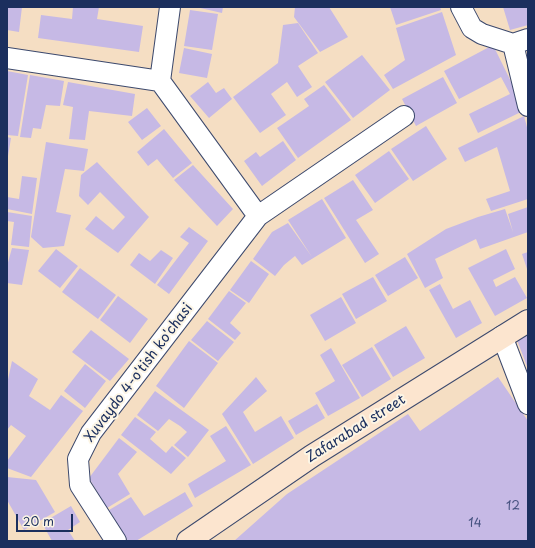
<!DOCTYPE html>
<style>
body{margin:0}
#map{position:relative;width:535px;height:548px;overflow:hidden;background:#f5dec3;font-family:"Playpen Sans",sans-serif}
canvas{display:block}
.frame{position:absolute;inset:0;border:8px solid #1b2f5e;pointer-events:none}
.scale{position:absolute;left:16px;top:514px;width:57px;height:18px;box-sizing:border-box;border:2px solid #1b2f5e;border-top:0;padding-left:5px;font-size:12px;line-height:14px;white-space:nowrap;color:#1b2f5e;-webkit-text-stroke:3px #fcf5e5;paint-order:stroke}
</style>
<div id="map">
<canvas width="535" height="548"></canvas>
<div class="frame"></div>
<div class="scale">20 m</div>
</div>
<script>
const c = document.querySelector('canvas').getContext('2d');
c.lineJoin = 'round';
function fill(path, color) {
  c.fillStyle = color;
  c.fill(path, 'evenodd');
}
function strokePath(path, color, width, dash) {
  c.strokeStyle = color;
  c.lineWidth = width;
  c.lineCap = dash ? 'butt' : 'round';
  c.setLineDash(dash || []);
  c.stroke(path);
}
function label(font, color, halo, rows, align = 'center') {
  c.font = font + ' "Playpen Sans",sans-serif';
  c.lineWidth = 4;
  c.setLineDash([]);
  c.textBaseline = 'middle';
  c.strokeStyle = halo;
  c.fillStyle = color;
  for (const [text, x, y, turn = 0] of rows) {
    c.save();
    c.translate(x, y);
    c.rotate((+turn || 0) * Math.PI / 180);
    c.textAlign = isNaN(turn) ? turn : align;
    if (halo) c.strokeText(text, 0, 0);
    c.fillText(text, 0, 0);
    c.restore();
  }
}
const building = new Path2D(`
 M7 7H22L19 32 7 30Z
 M73 7H99L97 19 143 26 139 52 38 38 41 15 72 19Z
 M196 7H223L222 13Z
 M295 7H329L348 37 320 52 294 17Z
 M390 7H440L441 10 396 25Z
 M503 7H528V25L510 30Z
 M190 10 218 14 212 50 184 46Z
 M442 12 456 55 393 89 384 75 405 60 396 28Z
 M298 23 318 53 298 66 312 87 297 97 287 82 271 94 286 115 260 133 233 97 278 63 283 25Z
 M493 45 525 110 478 133 469 114 510 94 501 77 459 99 444 71Z
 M184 48 212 54 207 78 179 73Z
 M362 55 390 90 353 118 325 82Z
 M7 71 28 75 18 136 7 135Z
 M30 75 64 81 60 106 46 105 41 129 33 128 31 138 20 137Z
 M443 77 457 103 416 126 402 99Z
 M68 82 135 94 132 116 89 111 85 140 69 139 73 107 63 105Z
 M208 82 216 93 224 88 232 99 209 118 190 96Z
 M324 85 351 120 298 158 277 128 309 106 304 99Z
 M147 108 161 126 142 140 128 122Z
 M524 116 528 131V199L491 211 486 199 510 191 497 147 465 162 458 148Z
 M426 126 447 159 413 181 391 149Z
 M164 129 192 163 173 178 157 159 148 166 137 152Z
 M7 137 11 138 8 156H7Z
 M283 141 296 160 262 186 244 161 256 152 260 157Z
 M46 142 88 149 84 171 65 169 56 212 71 215 64 246 43 248 31 237Z
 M389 151 409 179 375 203 355 175Z
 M97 162 149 217 118 253 85 229 96 216 113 230 125 217 100 192 88 205 79 196 81 175Z
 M193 165 233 209 217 226 174 180Z
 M22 176 37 178 32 214 7 209V197L19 199Z
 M353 180 373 210 356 220 379 254 365 263 324 198Z
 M322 199 346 238 302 265 295 256 284 265 275 276 253 259 272 232 288 223 312 257 288 220Z
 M528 207V232L480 249 476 239 435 259 443 278 425 288 407 254 446 229 478 217 505 209 513 232 508 214Z
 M7 212 32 216 29 247 11 245 14 222 7 221Z
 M189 227 208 241 169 294 157 285 189 243 180 237Z
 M12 248 29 250 22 285 7 283V266Z
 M56 249 78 266 60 288 38 271Z
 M506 249 515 269 493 280 496 287 515 277 527 298 495 316 468 268Z
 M161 250 173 258 155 284 130 265 139 253 150 261Z
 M528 252V272L522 254Z
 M405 257 418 278 388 296 375 275Z
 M251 261 269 274 249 303 230 290Z
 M80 268 116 295 98 319 62 292Z
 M373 277 387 301 356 319 342 294Z
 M440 284 453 309 470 300 482 323 456 338 429 290Z
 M229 291 246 303 230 323 241 333 235 340 208 319Z
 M118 296 148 319 130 343 100 320Z
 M341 297 356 323 325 341 310 315Z
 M207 321 234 342 218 361 191 340Z
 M406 326 425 358 393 377 374 345Z
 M91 330 129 359 110 381 72 352Z
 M528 335V369L517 340Z
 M189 341 218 363 184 408 156 386Z
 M372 347 391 379 362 397 342 365Z
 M331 348 360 398 328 416 315 393 335 381 320 355Z
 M12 361 38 379 29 396 50 410 61 395 83 411 31 477 7 468V461L26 436 11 425 7 430V384Z
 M85 364 106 381 85 408 64 391Z
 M256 377 267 391 243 412 255 432 281 416 294 438 253 464 222 414Z
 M498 377 528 421V541H234L287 494 408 414 420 431Z
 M155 391 209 430 188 457 174 445 187 432 180 426 169 419 158 431 137 415Z
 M317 404 325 418 296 435 288 421Z
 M135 417 156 432 150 439 166 453 172 446 186 458 171 474 121 435Z
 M226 426 251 465 195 498 188 484 226 461 210 436Z
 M119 438 137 452 118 474 130 494 107 508 89 478Z
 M7 477 36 480 55 512 24 530 7 500Z
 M185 492 193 506 136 541H128L109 510 131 497 144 516Z
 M71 506 80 522 68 530 75 541H52L42 523Z`);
const street = new Path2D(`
 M170 7 160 81 258 216
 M461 7 472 28 482 34 513 44 528 39
 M513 44 528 106
 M7 58 160 81
 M502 336 528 404
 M116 541 80 485 78 459 91 433 258 216 404 116`);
const secondary = new Path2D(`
 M188 541 312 456 528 321`);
const numberNames = [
 ["12",513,507],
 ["14",475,524]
];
const streetNames = [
 ["Xuvaydo 4-o'tish ko'chasi",139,373,-53],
 ["Zafarabad street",356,429,-32]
];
fill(building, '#c6b9e5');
strokePath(street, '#3c496d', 22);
strokePath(secondary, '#3c496d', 24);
strokePath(street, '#fff', 20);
strokePath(secondary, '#fce5cf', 22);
label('12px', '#465280', null, numberNames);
label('14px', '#1b2f5e', '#fcf5e5', streetNames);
</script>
